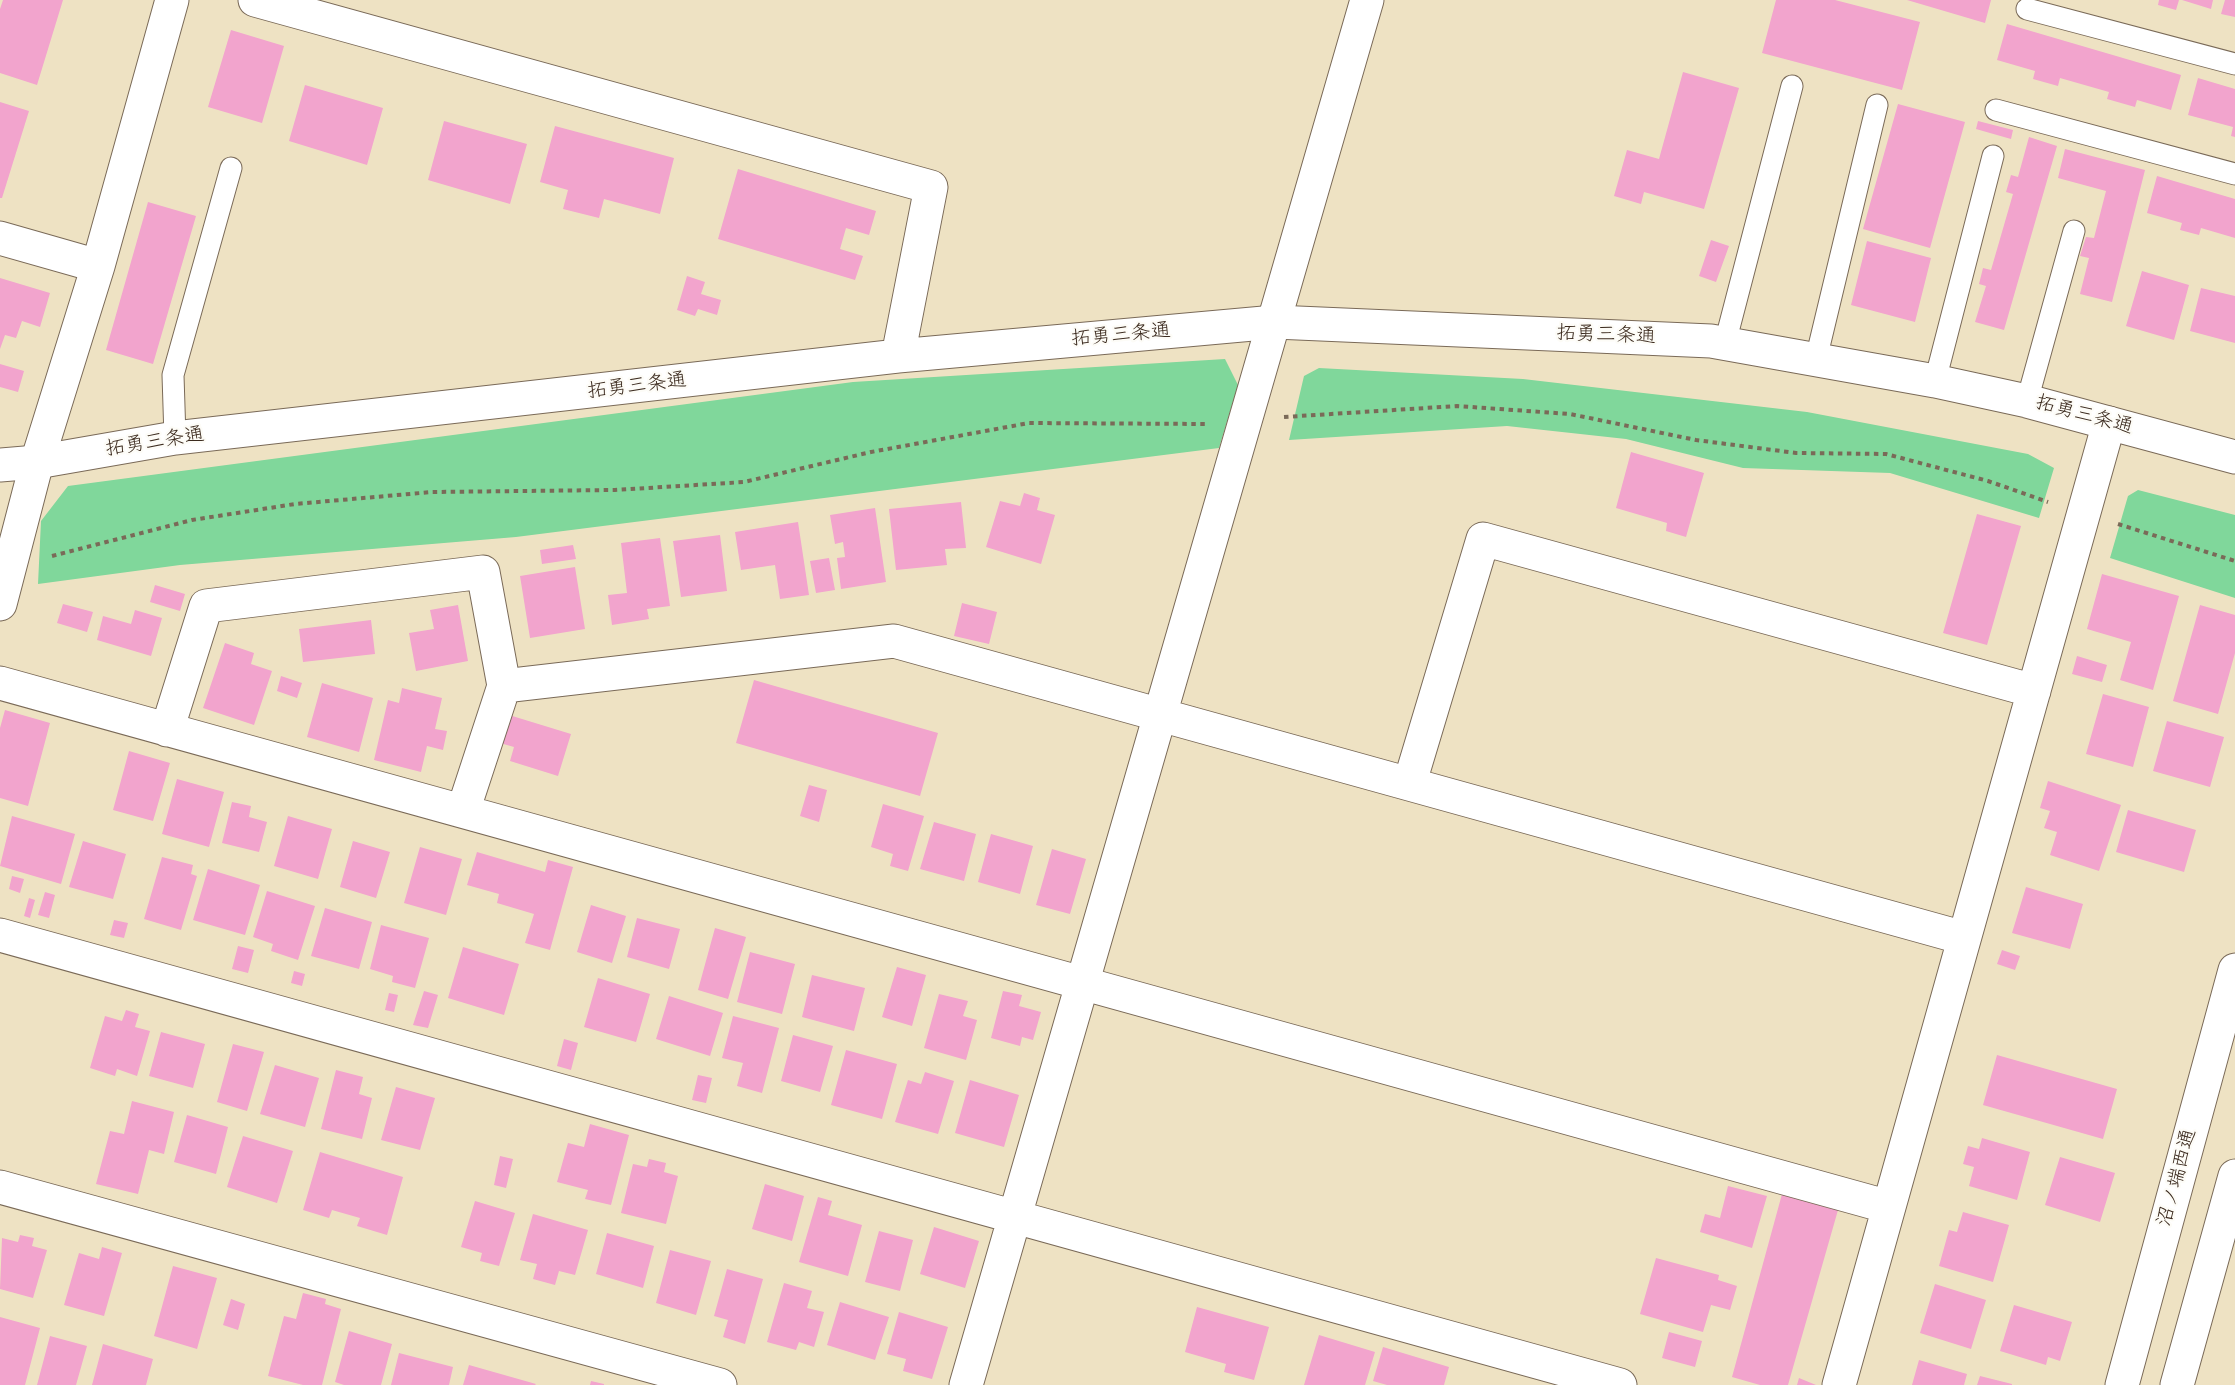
<!DOCTYPE html>
<meta charset="utf-8">
<style>
body{margin:0}
canvas{display:block;background:#eee2c3}
</style>
<canvas width="2235" height="1385"></canvas>
<script>
const c = document.querySelector('canvas').getContext('2d');
c.lineJoin = 'round';
function fill(path, color) {
  c.fillStyle = color;
  c.fill(path, 'evenodd');
}
function strokePath(path, color, width, dash) {
  c.strokeStyle = color;
  c.lineWidth = width;
  c.lineCap = dash ? 'butt' : 'round';
  c.setLineDash(dash || []);
  c.stroke(path);
}
function label(font, color, halo, rows, align = 'center') {
  c.font = font + ' Mynerve,"Klee One",sans-serif';
  c.lineWidth = 4.5;
  c.setLineDash([]);
  c.textBaseline = 'middle';
  c.strokeStyle = halo;
  c.fillStyle = color;
  for (const [text, x, y, turn = 0] of rows) {
    c.save();
    c.translate(x, y);
    c.rotate((+turn || 0) * Math.PI / 180);
    c.textAlign = isNaN(turn) ? turn : align;
    if (halo) c.strokeText(text, 0, 0);
    c.fillText(text, 0, 0);
    c.restore();
  }
}
const green = new Path2D(`
 M1225 359 1238 385 1219 448 516 537 180 565 38 584 41 521 68 486 853 382Z
 M1319 368 1523 379 1807 412 2028 454 2054 468 2039 518 1890 473 1743 468 1626 439 1507 426 1289 440 1304 376Z
 M2138 490 2235 515V598L2110 558 2128 496Z`);
const building = new Path2D(`
 M3 0H63L37 85 0 73V9Z
 M1776 0H1835L1920 22 1902 90 1762 53Z
 M1907 0H1991L1985 23Z
 M2159 0H2179L2176 10 2158 5Z
 M2182 0H2213L2211 9Z
 M2225 0H2235V17L2221 14Z
 M2007 24 2181 75 2171 110 2137 100 2135 107 2107 99 2109 92 2060 78 2058 86 2033 79 2035 71 1997 60Z
 M231 30 284 46 262 123 208 107Z
 M1683 72 1739 88 1704 209 1644 192 1641 204 1614 196 1627 150 1659 159Z
 M2198 78 2235 89V137L2231 136 2233 127 2188 115Z
 M305 85 383 108 367 165 289 141Z
 M0 102 29 111 2 198H0Z
 M1898 104 1965 122 1930 248 1863 229Z
 M444 121 527 144 510 204 428 180Z
 M1978 121 2013 130 2011 139 1976 129Z
 M555 126 674 158 660 214 604 199 599 218 563 209 568 190 540 182Z
 M2029 137 2057 146 2004 330 1975 322 1986 286 1979 284 1983 268 1991 270 2013 194 2006 192 2011 175 2018 177Z
 M2065 149 2145 170 2112 302 2080 294 2089 258 2080 256 2086 237 2094 238 2106 191 2058 178Z
 M738 169 876 211 869 235 846 228 840 249 863 256 855 280 718 239Z
 M2157 176 2235 199V238L2201 228 2199 235 2180 230 2182 223 2147 213Z
 M148 202 196 216 153 364 106 350Z
 M1711 240 1729 246 1716 282 1699 276Z
 M1867 241 1931 258 1915 322 1851 305Z
 M2142 271 2189 285 2174 340 2126 326Z
 M687 276 705 282 701 294 721 300 717 315 698 309 695 316 677 310Z
 M0 278 50 293 40 327 22 321 16 338 5 335 0 349Z
 M2201 288 2235 296V343L2190 331Z
 M0 364 24 371 18 392 0 387Z
 M1631 452 1704 473 1686 537 1666 531 1667 523 1616 508Z
 M1024 493 1040 498 1037 510 1055 515 1041 564 986 547 1000 501 1020 506Z
 M961 502 966 548 945 549 947 565 896 570 889 509Z
 M875 508 886 582 841 589 837 558 845 557 843 542 835 544 830 515Z
 M1977 514 2021 526 1987 645 1943 633Z
 M798 522 809 595 780 599 775 565 741 570 735 532Z
 M720 535 727 591 681 597 673 541Z
 M660 538 670 606 647 609 649 619 612 625 608 595 627 593 621 543Z
 M573 545 576 559 542 564 540 550Z
 M829 558 835 590 816 593 810 561Z
 M575 567 585 629 530 638 520 576Z
 M2102 574 2179 596 2153 690 2120 680 2131 642 2087 629Z
 M155 585 185 594 180 611 150 602Z
 M962 603 997 612 989 644 954 636Z
 M63 604 93 612 87 632 57 623Z
 M458 605 468 661 416 671 409 633 434 629 430 610Z
 M2200 605 2235 615V653L2218 714 2173 701Z
 M135 610 162 618 151 656 97 640 103 616 131 624Z
 M371 620 375 654 303 662 299 629Z
 M225 643 254 653 251 664 272 671 254 725 203 708Z
 M2077 656 2107 665 2102 682 2072 674Z
 M281 676 302 683 297 698 277 691Z
 M754 680 938 733 920 796 736 743Z
 M322 683 373 698 359 752 307 737Z
 M402 688 442 698 435 729 447 731 443 750 427 746 421 772 374 760 388 700 399 703Z
 M2103 694 2149 707 2133 767 2086 754Z
 M5 710 50 723 28 806 0 798V728Z
 M509 715 571 734 558 776 510 761 514 747 500 743Z
 M2167 721 2224 737 2210 787 2153 771Z
 M129 751 170 763 153 821 113 810Z
 M177 779 224 792 209 847 162 834Z
 M2048 781 2121 805 2099 871 2050 855 2057 832 2044 828 2050 811 2040 808Z
 M809 785 827 790 819 822 800 816Z
 M232 802 251 806 249 817 267 822 259 852 222 843Z
 M883 804 924 816 908 871 890 866 893 854 871 847Z
 M2128 810 2196 830 2184 872 2116 852Z
 M12 816 75 834 61 884 0 866Z
 M288 816 332 829 318 879 274 866Z
 M934 822 976 834 964 881 920 869Z
 M991 834 1033 846 1020 894 978 882Z
 M83 841 126 854 113 899 69 887Z
 M353 841 390 852 376 898 340 887Z
 M420 847 462 859 446 915 404 903Z
 M1052 849 1086 859 1070 914 1036 905Z
 M477 852 545 872 548 860 573 867 550 950 525 943 534 914 497 903 499 894 467 885Z
 M162 857 193 865 191 874 197 876 181 930 144 919Z
 M208 869 260 885 245 935 193 920Z
 M12 876 24 879 20 893 9 889Z
 M2026 887 2083 904 2070 949 2012 933Z
 M267 891 315 906 298 960 271 951 273 944 253 937Z
 M45 892 55 895 49 918 38 915Z
 M29 898 35 900 30 918 24 916Z
 M591 905 626 916 612 963 577 952Z
 M325 908 372 922 359 969 311 956Z
 M637 918 680 929 669 969 627 957Z
 M114 920 128 923 124 938 110 935Z
 M381 925 429 938 415 988 392 982 393 976 370 969Z
 M715 928 746 937 728 999 698 990Z
 M238 946 254 950 248 973 232 969Z
 M463 947 519 964 504 1015 448 998Z
 M2002 950 2020 956 2015 970 1997 964Z
 M750 952 795 964 782 1014 737 1002Z
 M897 967 926 975 912 1026 882 1017Z
 M294 971 305 974 302 986 291 983Z
 M812 975 865 988 854 1031 802 1017Z
 M598 978 650 994 636 1042 584 1027Z
 M424 991 438 995 428 1028 413 1025Z
 M1003 991 1022 995 1019 1006 1041 1012 1033 1040 1022 1037 1020 1046 991 1038Z
 M389 993 398 995 394 1012 385 1010Z
 M939 994 968 1001 963 1016 977 1020 966 1060 924 1048Z
 M669 996 723 1013 710 1056 656 1039Z
 M126 1010 139 1014 135 1027 150 1031 137 1076 117 1069 115 1076 90 1068 105 1016 122 1021Z
 M733 1016 779 1028 762 1093 737 1086 743 1063 722 1058Z
 M161 1032 205 1044 193 1088 149 1076Z
 M793 1035 833 1046 820 1092 781 1081Z
 M564 1039 578 1043 571 1070 557 1066Z
 M233 1044 264 1052 247 1111 217 1102Z
 M846 1050 897 1064 882 1119 831 1105Z
 M1997 1055 2117 1089 2103 1139 1983 1105Z
 M275 1065 319 1078 305 1127 260 1114Z
 M336 1070 363 1077 359 1094 372 1098 362 1139 321 1129Z
 M925 1072 954 1081 938 1134 895 1122 908 1080 921 1084Z
 M698 1075 712 1078 706 1103 692 1100Z
 M970 1080 1019 1095 1004 1147 955 1133Z
 M396 1087 435 1098 420 1150 381 1140Z
 M132 1101 174 1112 164 1154 149 1150 138 1194 96 1184 110 1131 124 1134Z
 M187 1115 228 1127 216 1174 174 1162Z
 M590 1124 629 1135 611 1205 585 1199 588 1190 557 1182 568 1143 584 1147Z
 M243 1136 293 1151 277 1203 227 1187Z
 M1982 1138 2030 1152 2017 1200 1969 1186 1974 1167 1963 1164 1968 1146 1979 1149Z
 M320 1152 403 1177 387 1235 357 1226 360 1218 332 1210 329 1218 303 1210Z
 M500 1156 513 1159 506 1188 494 1185Z
 M2060 1157 2115 1173 2100 1222 2045 1205Z
 M649 1159 666 1163 664 1172 678 1176 666 1224 621 1213 633 1164 647 1167Z
 M765 1184 804 1196 792 1241 752 1229Z
 M1728 1186 1767 1196 1752 1248 1700 1232 1705 1214 1720 1218Z
 M1782 1194 1838 1210 1788 1385H1760L1732 1377Z
 M818 1197 832 1201 828 1215 862 1225 848 1276 799 1262Z
 M475 1201 515 1213 499 1266 480 1261 482 1253 461 1247Z
 M1963 1212 2009 1225 1993 1282 1939 1266 1949 1230 1957 1232Z
 M533 1214 588 1230 575 1275 559 1271 555 1285 533 1279 537 1264 520 1260Z
 M934 1227 979 1241 965 1288 920 1274Z
 M879 1231 913 1240 900 1291 865 1282Z
 M607 1233 654 1246 643 1288 596 1274Z
 M20 1235 34 1238 32 1246 47 1250 33 1298 0 1289 2 1238 18 1242Z
 M102 1247 122 1253 104 1316 64 1305 79 1253 99 1259Z
 M670 1250 711 1261 696 1315 656 1303Z
 M1656 1258 1719 1275 1718 1280 1737 1286 1730 1310 1711 1305 1703 1332 1640 1314Z
 M173 1266 217 1278 197 1349 154 1336Z
 M727 1269 763 1279 745 1344 723 1337 728 1320 714 1316Z
 M784 1283 812 1291 807 1308 824 1312 814 1347 799 1342 796 1350 767 1342Z
 M1935 1284 1986 1300 1971 1349 1920 1333Z
 M303 1293 326 1299 325 1304 341 1309 322 1385H303L268 1376 284 1316 296 1319Z
 M231 1299 245 1304 238 1330 223 1325Z
 M840 1302 889 1317 875 1360 827 1345Z
 M2014 1305 2072 1322 2060 1361 2048 1357 2046 1365 2000 1351Z
 M1197 1307 1269 1327 1254 1380 1224 1372 1226 1364 1185 1352Z
 M899 1312 948 1327 932 1379 903 1371 906 1359 887 1354Z
 M0 1317 40 1328 25 1385H0Z
 M349 1331 392 1344 381 1385H344L335 1382Z
 M1669 1332 1702 1341 1695 1367 1662 1358Z
 M1319 1335 1375 1352 1365 1385H1304Z
 M50 1336 87 1346 76 1385H37Z
 M103 1344 153 1359 146 1385H92Z
 M1383 1347 1449 1367 1444 1385H1387L1373 1381Z
 M399 1353 453 1367 449 1385H391Z
 M1919 1360 1967 1374 1964 1385H1912Z
 M469 1365 536 1384 535 1385H463Z
 M1980 1376 2012 1384V1385H1977Z
 M1799 1378 1816 1385H1797Z
 M591 1381 604 1384V1385H590Z`);
const path = new Path2D(`
 M1284 417 1457 406 1570 414 1696 440 1796 453 1886 454 1988 481 2048 502
 M2118 524 2235 561
 M52 556 192 520 295 504 432 492 615 490 744 482 871 452 1029 423 1205 424`);
const service = new Path2D(`
 M2027 9 2235 64
 M1996 110 2235 174
 M1725 343 1792 86
 M1816 359 1877 105
 M1935 381 1993 156
 M2027 401 2074 231
 M175 438 173 375 231 168`);
const minor = new Path2D(`
 M0 238 98 266
 M0 604 37 462 98 266 172 0
 M0 683 1889 1207
 M504 686 894 641 1964 938
 M167 730 206 606 483 572 504 686 463 811
 M1410 782 1483 539 2034 691
 M0 935 1620 1385
 M0 1187 720 1385
 M966 1385 1367 0
 M1839 1385 2109 423`);
const tertiary = new Path2D(`
 M255 0 931 187 898 356
 M0 465 37 462 175 438 898 356 1275 322 1711 341 1935 381 2027 401 2235 457
 M2122 1385 2235 970
 M2177 1385 2235 1176`);
const streetNames = [
 ["拓勇三条通",1121,336,-5],
 ["拓勇三条通",1606,336,2],
 ["拓勇三条通",637,387,-7],
 ["拓勇三条通",2084,416,15],
 ["拓勇三条通",155,443,-9],
 ["沼ノ端西通",2178,1178,-75]
];
fill(green, '#80d79b');
fill(building, '#f2a4cd');
strokePath(service, '#7a6a58', 23);
strokePath(minor, '#7a6a58', 35);
strokePath(tertiary, '#7a6a58', 35);
strokePath(path, '#7a6a58', 4, [4.5, 4.5]);
strokePath(service, '#fff', 21);
strokePath(minor, '#fff', 33);
strokePath(tertiary, '#fff', 33);
label('20px', '#3b2a1e', '#fdfcf7', streetNames);
</script>
